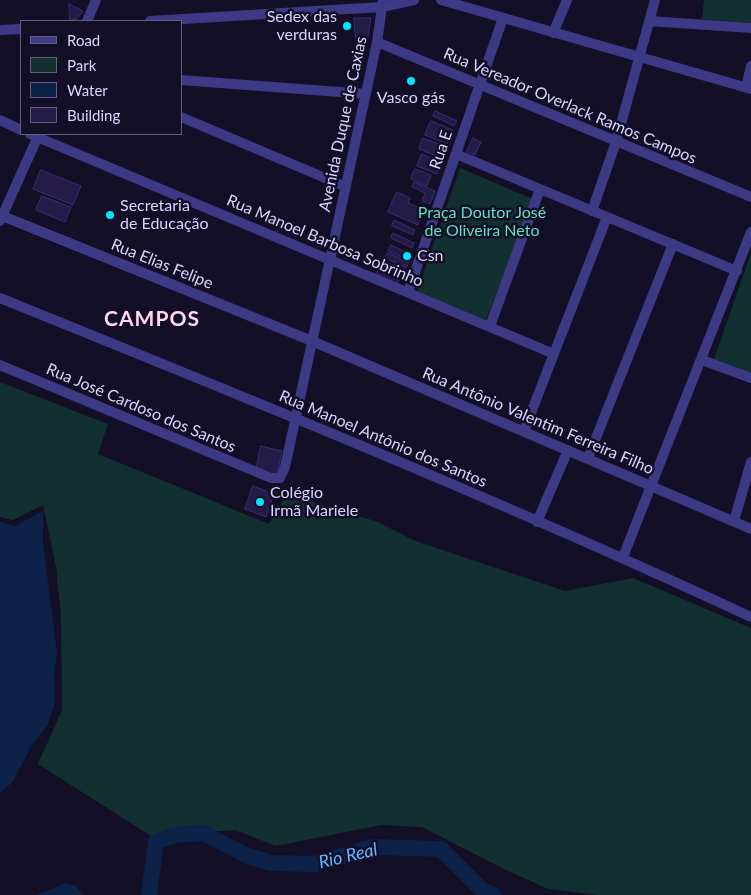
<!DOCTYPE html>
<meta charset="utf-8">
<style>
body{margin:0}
#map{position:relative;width:751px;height:895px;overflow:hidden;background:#130f26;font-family:Lato,sans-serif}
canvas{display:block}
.legend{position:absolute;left:20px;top:20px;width:162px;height:115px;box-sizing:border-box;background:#130f26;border:1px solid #625e7d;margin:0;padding:6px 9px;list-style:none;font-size:15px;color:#d9d4ff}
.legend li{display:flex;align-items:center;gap:10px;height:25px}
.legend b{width:25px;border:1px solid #625e7d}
</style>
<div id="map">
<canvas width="751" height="895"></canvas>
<ul class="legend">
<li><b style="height:6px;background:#3d3a85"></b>Road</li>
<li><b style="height:14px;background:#12302f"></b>Park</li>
<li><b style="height:14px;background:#0c2248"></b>Water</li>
<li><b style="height:14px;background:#241b47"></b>Building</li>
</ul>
</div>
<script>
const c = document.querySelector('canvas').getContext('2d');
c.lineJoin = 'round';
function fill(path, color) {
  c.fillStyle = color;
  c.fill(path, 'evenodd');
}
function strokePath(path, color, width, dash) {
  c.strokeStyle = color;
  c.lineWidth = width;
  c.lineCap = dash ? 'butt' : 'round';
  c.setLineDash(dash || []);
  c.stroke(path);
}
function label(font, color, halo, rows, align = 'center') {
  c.font = font + ' Lato,sans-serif';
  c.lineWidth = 5;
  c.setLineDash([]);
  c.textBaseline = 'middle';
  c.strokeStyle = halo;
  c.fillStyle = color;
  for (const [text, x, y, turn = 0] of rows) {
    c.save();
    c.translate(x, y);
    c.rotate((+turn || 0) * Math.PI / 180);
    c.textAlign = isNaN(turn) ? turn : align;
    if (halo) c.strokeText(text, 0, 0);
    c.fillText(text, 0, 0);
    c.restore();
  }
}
const green = new Path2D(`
 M704 0H751V23L702 19Z
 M460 168 533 199 486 320 417 292Z
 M751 253V373L714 359Z
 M0 382 108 424 98 454 269 524 285 497 307 500 378 522 413 540 565 591 633 578 751 628V895H598L548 889 502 868 422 827 381 825 276 846 235 830 151 836 38 764 62 710 61 616 56 567 43 505 13 520 0 517Z`);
const water = new Path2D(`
 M43 511V542L57 653 54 678V706L48 725 32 745 12 783 0 792V522L15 526Z
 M65 883 76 886 84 895H37Z`);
const river = new Path2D(`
 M149 895 156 842 175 835 203 833 248 856 271 863 315 864 373 847 441 849 482 890 493 895`);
const building = new Path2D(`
 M69 4 83 11 77 19 70 20Z
 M354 18H371L366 48 357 49Z
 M435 111 457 121 454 126 433 116Z
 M431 121 453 130 447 144 425 135Z
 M423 138 439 144 434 155 419 149Z
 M473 138 481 142 475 155 467 152Z
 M422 154 441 163 437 174 417 166Z
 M415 169 431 175 427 186 411 179Z
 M41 170 81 186 73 205 33 189Z
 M414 182 435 191 430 204 422 201 425 193 412 187Z
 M397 192 410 198 408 203 425 210 418 225 388 212Z
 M42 196 71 207 65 222 36 210Z
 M394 220 415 230 413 235 392 226Z
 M393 233 414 243 412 248 391 238Z
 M391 245 412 255 409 260 388 251Z
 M388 253 409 262 406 268 385 258Z
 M383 260 404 270 401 275 380 266Z
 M379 269 400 279 397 284 376 274Z
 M261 446 282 451 276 479 256 471Z
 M253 486 274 494 266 517 245 509Z`);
const street = new Path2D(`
 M441 0 751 89
 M87 21 96 0
 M150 21 382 7 414 0
 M649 21 751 28
 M0 30 21 29
 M553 33 567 0
 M377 42 751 197
 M181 80 366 94
 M746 87 751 66
 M181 117 344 186
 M0 120 21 130
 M30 134 554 354
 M456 154 737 271
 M592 211 616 142 655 0
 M0 215 312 341 751 529
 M0 221 39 134
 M408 292 503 18
 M0 298C252 400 505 502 751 617
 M490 326 540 189
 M702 360 751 378
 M0 365 271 478H280L285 467 377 42 383 0
 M524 431 607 217
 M588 458 673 244
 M734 521 751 462
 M537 522 568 450
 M623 557 751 232`);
const markers = [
 [347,26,5,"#00e5ff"],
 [411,81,5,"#00e5ff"],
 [110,215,5,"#00e5ff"],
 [407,256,5,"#00e5ff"],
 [260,502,5,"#00e5ff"]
];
const poiNames = [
 ["Sedex das",337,17,"right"],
 ["verduras",337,35,"right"],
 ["Vasco gás",411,98,"center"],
 ["Secretaria",120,206],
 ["de Educação",120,224],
 ["Csn",417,256],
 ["Colégio",270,493],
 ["Irmã Mariele",270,511]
];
const streetNames = [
 ["Rua Vereador Overlack Ramos Campos",570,106,23],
 ["Avenida Duque de Caxias",343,124,-78],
 ["Rua E",441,150,-71],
 ["Rua Manoel Barbosa Sobrinho",325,241,23],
 ["Rua Elias Felipe",162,264,22],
 ["Rua José Cardoso dos Santos",141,408,23],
 ["Rua Antônio Valentim Ferreira Filho",538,421,23],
 ["Rua Manoel Antônio dos Santos",383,439,23]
];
const parkNames = [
 ["Praça Doutor José",482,213],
 ["de Oliveira Neto",482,231]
];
const waterNames = [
 ["Rio Real",348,856,-13]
];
const districtNames = [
 ["CAMPOS",152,319]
];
fill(green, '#12302f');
fill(water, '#0c2248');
strokePath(river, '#0c2248', 16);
fill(building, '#241b47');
strokePath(building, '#3b2d73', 1);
strokePath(street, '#3d3a85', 10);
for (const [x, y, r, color] of markers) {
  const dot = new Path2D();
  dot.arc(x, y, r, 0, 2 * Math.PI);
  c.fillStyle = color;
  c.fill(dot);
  strokePath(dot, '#130f26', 2);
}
label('16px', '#d9d4ff', '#130f26', poiNames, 'left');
label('16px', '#d9d4ff', '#130f26', streetNames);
label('16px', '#5fe0c0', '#130f26', parkNames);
label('italic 18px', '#62b6ff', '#130f26', waterNames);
c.letterSpacing = '1px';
label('bold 21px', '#ffd6f0', '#130f26', districtNames);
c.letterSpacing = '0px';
</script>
